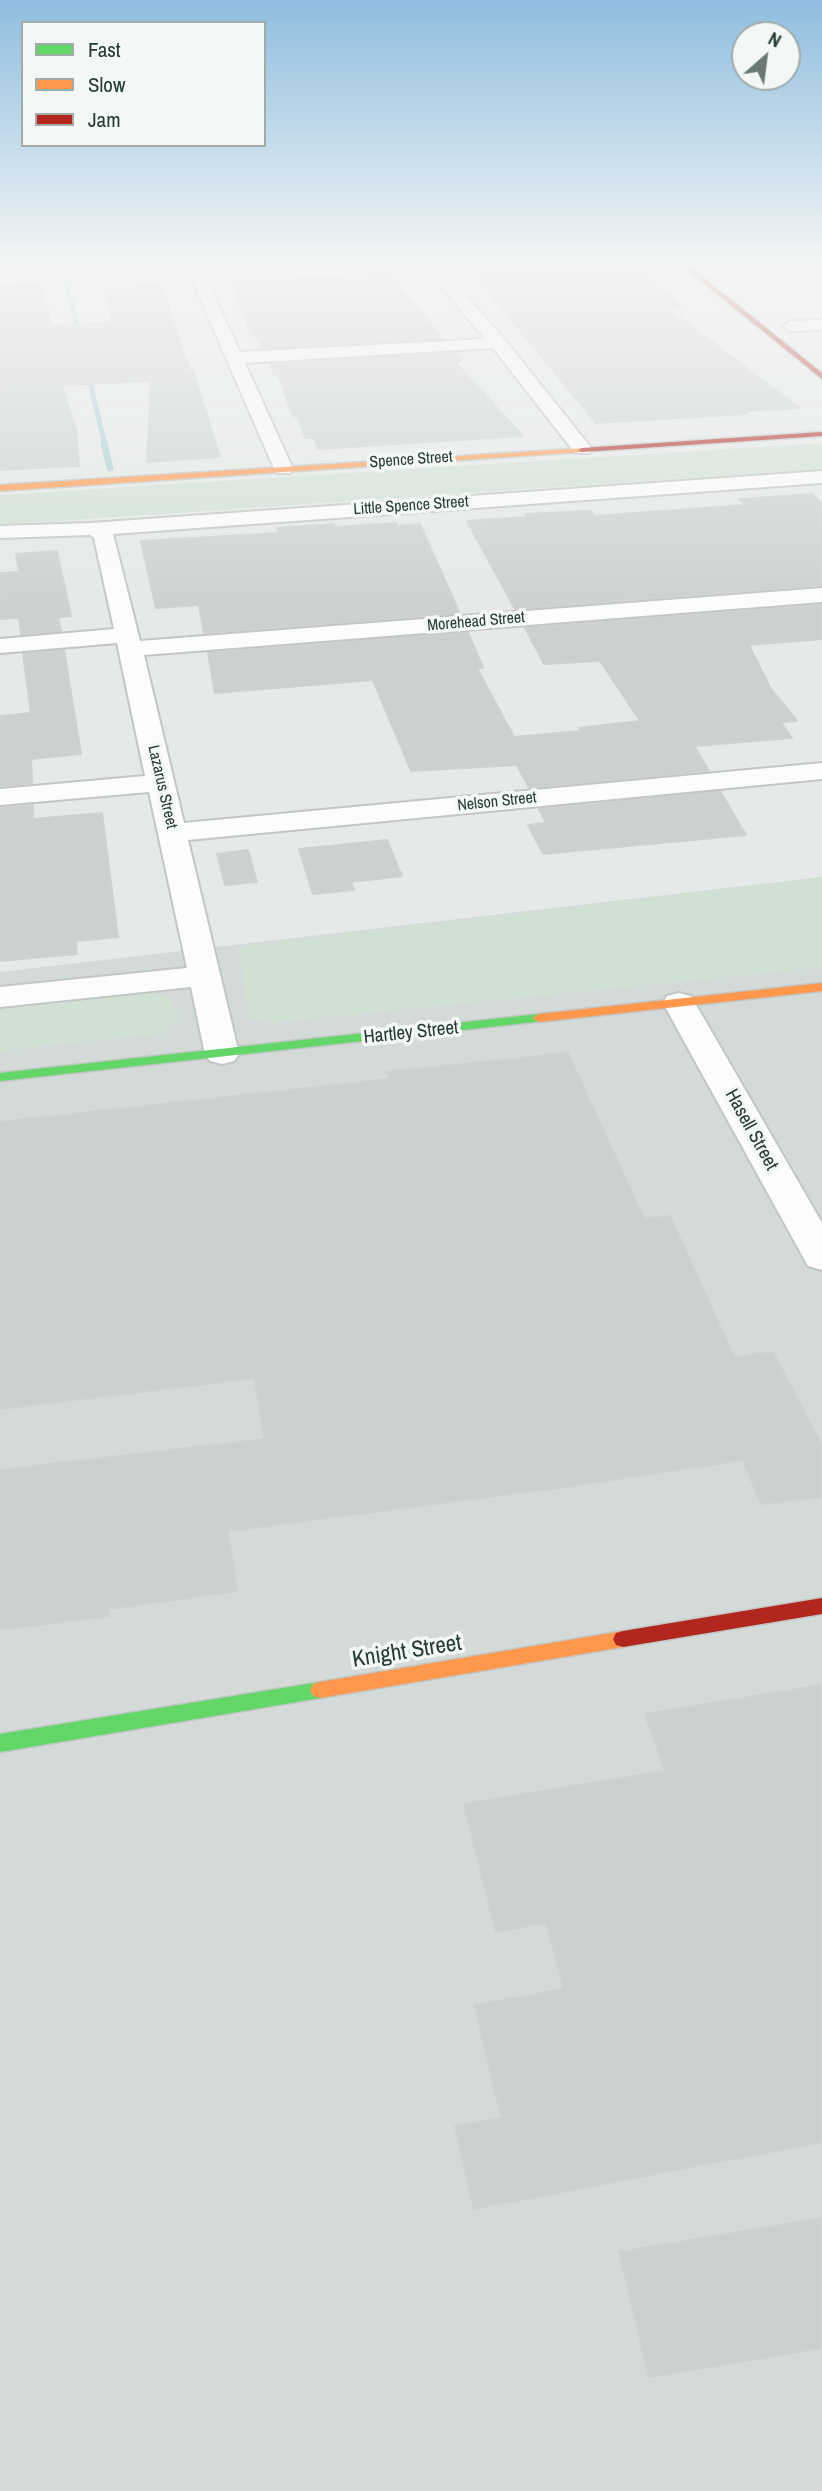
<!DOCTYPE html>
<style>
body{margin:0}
#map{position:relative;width:822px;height:2491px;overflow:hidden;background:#e5e9e7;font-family:"Archivo Narrow",sans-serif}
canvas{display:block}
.legend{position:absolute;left:21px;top:21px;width:245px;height:126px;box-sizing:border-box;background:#f3f8f6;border:2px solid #a1aca8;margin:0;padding:9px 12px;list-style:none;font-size:21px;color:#253b34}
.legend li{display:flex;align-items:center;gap:14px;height:35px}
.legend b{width:35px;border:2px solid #a1aca8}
.north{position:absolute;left:731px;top:21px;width:70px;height:70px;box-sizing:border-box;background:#f3f8f6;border:2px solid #a1aca8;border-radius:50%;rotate:28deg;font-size:19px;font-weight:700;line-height:28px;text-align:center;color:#253b34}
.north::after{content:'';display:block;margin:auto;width:24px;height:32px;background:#687873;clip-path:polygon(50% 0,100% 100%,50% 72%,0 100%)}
</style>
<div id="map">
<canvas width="822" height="2491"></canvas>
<ul class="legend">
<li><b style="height:9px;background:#63d668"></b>Fast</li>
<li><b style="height:9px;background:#ff974d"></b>Slow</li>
<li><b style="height:9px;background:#b3261e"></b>Jam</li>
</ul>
<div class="north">N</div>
</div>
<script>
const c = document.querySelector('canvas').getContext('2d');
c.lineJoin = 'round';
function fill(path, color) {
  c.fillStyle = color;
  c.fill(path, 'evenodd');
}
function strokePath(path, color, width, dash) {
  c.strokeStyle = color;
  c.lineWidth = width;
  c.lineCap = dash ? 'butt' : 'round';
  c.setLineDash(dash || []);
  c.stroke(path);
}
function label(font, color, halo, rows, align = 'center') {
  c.font = font + ' "Archivo Narrow",sans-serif';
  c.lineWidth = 7;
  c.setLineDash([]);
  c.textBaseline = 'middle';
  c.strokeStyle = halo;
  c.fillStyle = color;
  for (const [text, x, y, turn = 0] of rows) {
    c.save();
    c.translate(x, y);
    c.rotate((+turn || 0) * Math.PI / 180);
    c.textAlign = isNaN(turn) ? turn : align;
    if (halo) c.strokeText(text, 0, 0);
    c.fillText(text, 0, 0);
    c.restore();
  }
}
const built = new Path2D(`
 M822 877V2491H0V972Z`);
const green = new Path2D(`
 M822 443V469L0 525V495Z
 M822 877V967L271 1023 248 1017 239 947Z
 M144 991C164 995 174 998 179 1019L163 1033 0 1051V1006Z`);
const streamFar1 = new Path2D(`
 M62 264 80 339
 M87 370 105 445`);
const stream = new Path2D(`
 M104 443 110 468`);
const building = new Path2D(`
 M0 264H35L37 271 0 272Z
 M610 264H629L633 268 639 267 682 308 669 309 799 408 745 411 747 414 596 423 469 269Z
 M389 273 443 339 263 348 258 337H254L241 311 233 282Z
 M41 285 51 325 112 323 104 288 161 285 190 371H193L220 457 147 462 151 381 62 385 76 429 79 466 0 470V288Z
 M455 353 462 361 455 362 523 436 318 449 314 438H305L298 416H293L278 375H274L270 364Z
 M812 494 822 504V585L515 609 467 521 527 517 526 514 590 511 595 516 745 505 740 499Z
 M396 523 397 526 420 524 460 614 204 633 199 605 156 608 141 541 279 533 277 528 334 524 335 527Z
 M57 551 71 616 58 617 61 631 21 635 19 618 0 619V573L19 572 16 554Z
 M822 605V639L749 645 771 689 797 721 781 722 792 738 694 746 709 771 529 788 517 765 411 771 373 680 215 693 208 653 468 632 483 668H477L514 737 581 731 579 728 640 721 600 661 544 664 525 628Z
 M64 650 81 754 31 759 32 783 0 786V716L31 713 23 654Z
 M720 791 746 835 543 854 528 825 546 823 539 809Z
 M33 805V819L102 813 118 937 76 941 77 954 0 961V808Z
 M387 840 402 876 351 882 354 890 313 894 299 849Z
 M248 850 257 882 225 885 217 854Z
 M568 1053 644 1219 670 1216 734 1357 773 1352 822 1446V1497L761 1504 743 1460 572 1486 228 1531 237 1591 109 1609V1616L0 1630V1470L265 1439 254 1378 0 1409V1122L390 1079 387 1072Z
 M822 1685V2142L474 2209 455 2126 501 2118 475 2005 564 1989 546 1923 496 1932 464 1804 665 1771 645 1714Z
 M822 2218V2348L649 2377 619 2252Z`);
const street = new Path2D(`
 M226 264H324L317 269 204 274 240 352 485 339 423 264H438L504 339 592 449 589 453H575L493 348 245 363 293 469 290 473H276L190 275 0 285V275Z
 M822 320V330L791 331 783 326 791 321Z
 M822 471V483L113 534 140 641 822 588V602L144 655 184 823 822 763V779L188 840 239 1054 234 1061 222 1064 210 1061 205 1054 191 987 0 1007V987L187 968 149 792 0 805V789L145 776 117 643 0 653V639L114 629 94 538 90 535 0 538V526L91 523Z
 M679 993 691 996 695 1003 822 1223V1270L808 1266 803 1257 663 1003 667 996Z`);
const fast = new Path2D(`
 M539 1014 546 1018 544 1021 0 1081V1073Z
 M320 1682 327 1684 330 1690 327 1696 320 1698 0 1752V1734Z`);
const slow = new Path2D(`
 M585 448 582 452 0 491V485Z
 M822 983V991L539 1022 532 1018 539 1014Z
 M623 1631 630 1633 633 1639 630 1645 623 1647 320 1698 313 1696 310 1690 313 1684 320 1682Z`);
const jam = new Path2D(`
 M680 264H687L822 373V379Z
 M822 432V436L582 452 578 450 582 448Z
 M822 1598V1614L623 1647 616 1645 613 1639 616 1633 623 1631Z`);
const farStreetnames = [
 ["Spence Street",411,460,-4],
 ["Little Spence Street",411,506,-4],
 ["Morehead Street",476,622,-5],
 ["Lazarus Street",162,787,77],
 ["Nelson Street",497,802,-6]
];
const streetNames = [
 ["Hartley Street",411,1033,-6],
 ["Hasell Street",751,1130,61]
];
const nearStreetnames = [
 ["Knight Street",407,1652,-9]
];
fill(built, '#d4dad7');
fill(green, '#d0e1d4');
strokePath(streamFar1, '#aaced3', 5);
strokePath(stream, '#aaced3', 7);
fill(building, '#ccd1cf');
strokePath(building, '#ced2d0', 2);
strokePath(street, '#c2c6c4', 4);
strokePath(fast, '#c1c7c4', 3);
strokePath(slow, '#c1c7c4', 3);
strokePath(jam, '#c1c7c4', 3);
fill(street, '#fbfcfb');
fill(fast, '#63d668');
fill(slow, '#ff974d');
fill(jam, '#b3261e');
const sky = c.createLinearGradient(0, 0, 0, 613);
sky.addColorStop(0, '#8fbee0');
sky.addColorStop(0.43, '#f3f5f4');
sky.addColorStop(1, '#f3f5f400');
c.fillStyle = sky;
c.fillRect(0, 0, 822, 613);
label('16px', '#253b34', '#f3f8f6', farStreetnames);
label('19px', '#253b34', '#f3f8f6', streetNames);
label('23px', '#253b34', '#f3f8f6', nearStreetnames);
</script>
